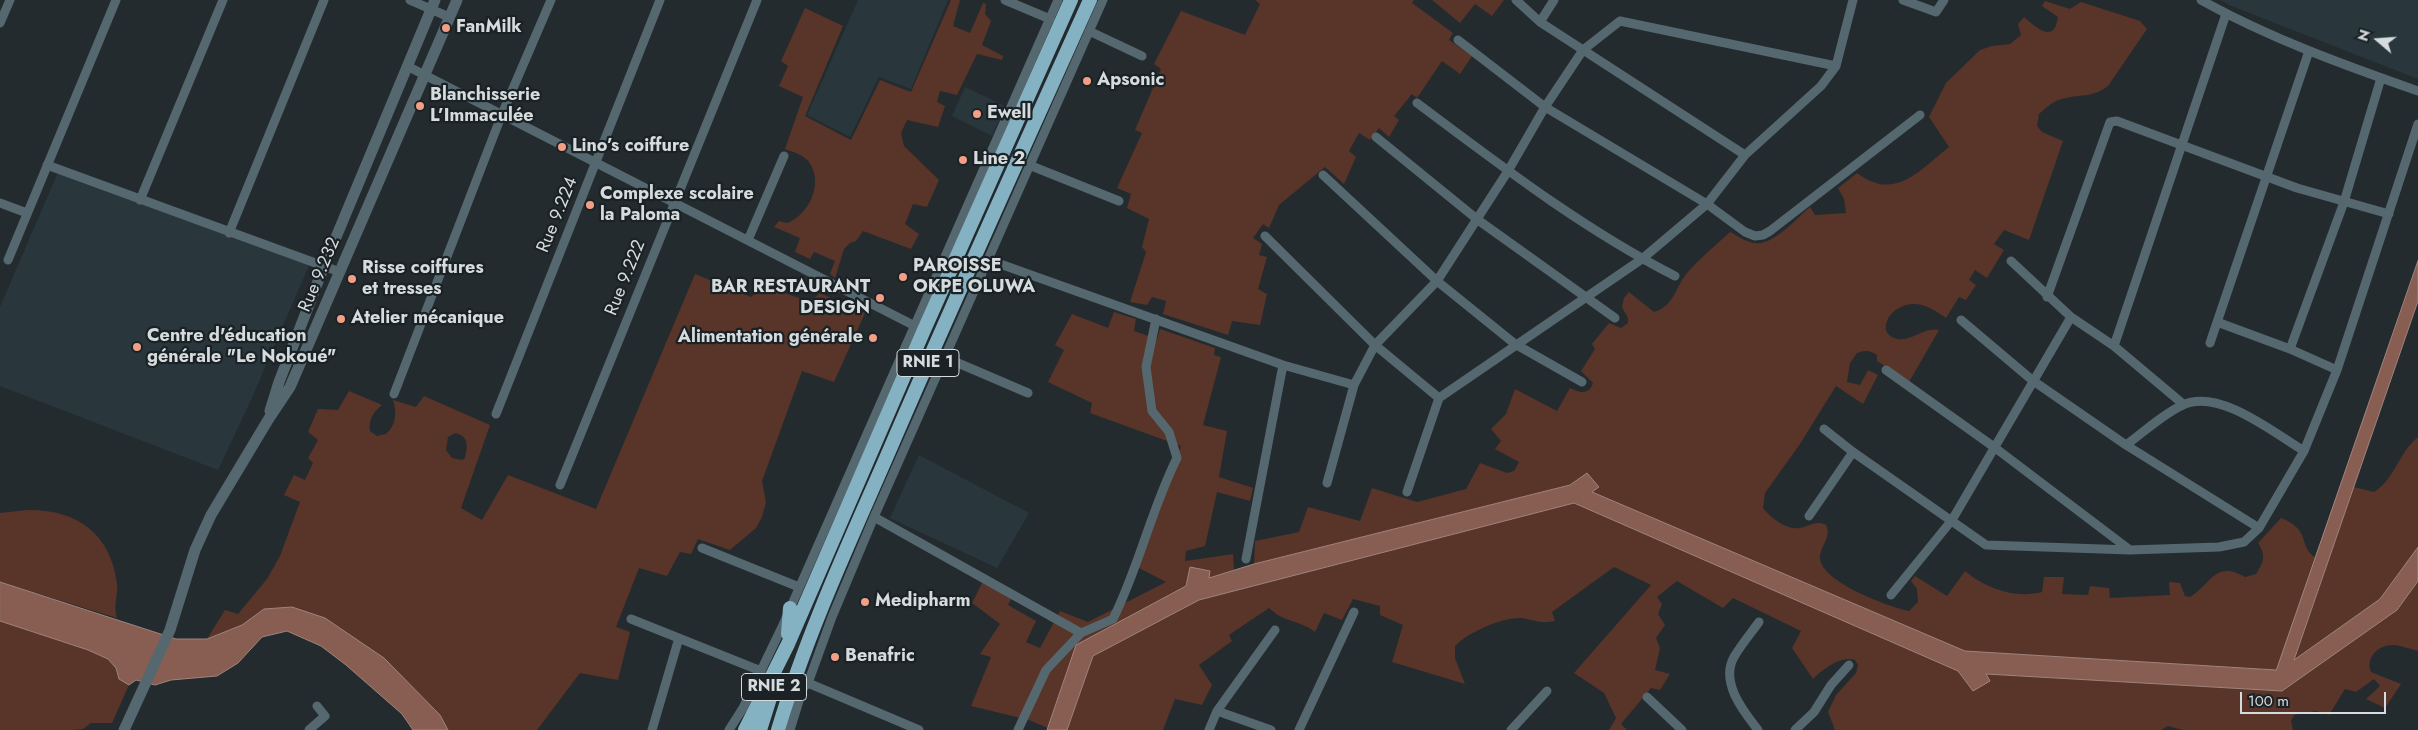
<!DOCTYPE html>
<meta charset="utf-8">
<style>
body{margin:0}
#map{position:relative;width:2418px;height:730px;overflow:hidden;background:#232b2f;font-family:Jost,sans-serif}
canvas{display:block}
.north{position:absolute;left:2353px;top:15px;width:50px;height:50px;-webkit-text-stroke:4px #1a2225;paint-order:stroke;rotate:288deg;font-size:14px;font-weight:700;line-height:20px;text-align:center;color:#d6dbdd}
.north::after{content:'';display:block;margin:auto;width:18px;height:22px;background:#d6dbdd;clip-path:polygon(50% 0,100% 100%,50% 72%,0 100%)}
.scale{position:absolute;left:2240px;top:692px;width:146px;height:22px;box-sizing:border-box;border:2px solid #d6dbdd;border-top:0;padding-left:6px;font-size:15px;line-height:18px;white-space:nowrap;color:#d6dbdd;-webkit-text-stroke:4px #1a2225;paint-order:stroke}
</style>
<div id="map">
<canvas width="2418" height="730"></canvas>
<div class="north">N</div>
<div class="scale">100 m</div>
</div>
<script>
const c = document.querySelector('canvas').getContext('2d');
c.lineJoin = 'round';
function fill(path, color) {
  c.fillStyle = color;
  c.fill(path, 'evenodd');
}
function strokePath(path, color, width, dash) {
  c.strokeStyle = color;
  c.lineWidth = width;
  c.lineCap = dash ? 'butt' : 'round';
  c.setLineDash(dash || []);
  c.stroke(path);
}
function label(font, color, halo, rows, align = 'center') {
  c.font = font + ' Jost,sans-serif';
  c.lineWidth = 4.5;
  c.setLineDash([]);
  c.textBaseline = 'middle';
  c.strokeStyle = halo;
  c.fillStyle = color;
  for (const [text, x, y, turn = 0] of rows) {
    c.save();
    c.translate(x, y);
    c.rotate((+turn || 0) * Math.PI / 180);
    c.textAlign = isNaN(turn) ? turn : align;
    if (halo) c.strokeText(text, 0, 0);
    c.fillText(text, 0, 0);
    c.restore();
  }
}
const built = new Path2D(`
 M858 0H948L911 89 879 77 850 137 807 115Z
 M2220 0H2418V79L2229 5Z
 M965 87 1005 106 992 136 952 116Z
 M59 170 310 263 251 400 218 470 0 386V307Z
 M919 455 1029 513 997 568 890 518Z`);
const green = new Path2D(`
 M951 0H960L953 26 970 33 983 3 986 4 985 14 991 21 982 45 1003 56 1002 60 977 54 957 95 940 91 937 102 945 106 938 127 907 120 901 133 904 146 939 180 927 207 913 204 905 224 919 234 911 249 863 231 856 241 850 243 844 249 835 278 830 274 835 261 814 252 810 259 795 252 800 238 774 227 779 221 787 223C809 215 824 183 809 162 804 155 793 152 785 149L803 97 779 86 788 66 781 61 805 8 843 26 805 116 851 140 880 80 911 92Z
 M1255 0H1414L1412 3 1453 33 1449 40 1472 56 1460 74 1442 61 1417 98 1412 94 1394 116 1399 120 1389 137 1379 128 1370 140 1359 133 1349 151 1356 157 1344 184 1325 167 1279 205 1269 228 1263 224 1253 238 1262 244 1259 255 1267 257 1258 289 1267 294 1260 325 1232 321 1228 335 1163 314 1166 301 1152 297 1147 305 1130 302 1146 252 1142 247 1149 219 1127 208 1131 194 1117 188 1142 133 1135 130 1161 69 1154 64 1181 11 1245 35 1260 4Z
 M1432 0H1504L1492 16 1475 4 1460 23Z
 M2045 1 2070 9 2081 2 2140 21 2147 29 2108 86C2093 98 2079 94 2062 99 2053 101 2046 108 2039 114L2037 126 2042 132 2063 141 2029 240 2004 230 1994 244 2004 250 1987 278 1975 270 1969 280 1976 285 1966 300 1959 297 1946 318C1939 313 1930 307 1922 305 1891 298 1872 335 1898 339 1914 341 1923 327 1939 330L1909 382 1877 361V355C1870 350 1864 350 1857 353L1850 363 1847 382 1860 385 1868 370 1878 375 1863 404 1836 386 1800 444 1765 493 1763 508C1771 518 1786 530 1800 528 1811 526 1815 520 1826 525 1832 537 1820 546 1820 558 1821 582 1889 607 1909 611L1918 602 1917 589 1911 581 1915 576 1947 596 1965 571C1985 588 2015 599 2042 592L2044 577H2064L2062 594 2088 595 2090 586 2109 588 2110 598 2170 595 2169 582 2180 583 2185 596 2190 597C2212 584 2214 560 2245 577L2256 574C2264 561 2266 556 2258 543L2281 518C2312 530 2298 547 2315 557L2276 670 1965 651 1592 492 1587 473 1570 485 1254 564 1255 541 1299 532 1308 507 1360 521 1372 488 1417 502 1466 489 1480 463 1507 473 1514 471 1519 462 1495 449 1501 441 1491 429 1506 414 1515 389 1557 411 1570 388C1579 393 1589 395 1593 383L1581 371 1595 349 1592 344 1609 323 1621 328 1628 323V318L1622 307 1624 298 1629 292 1654 312C1673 306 1674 292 1684 277 1696 261 1715 246 1730 232 1738 236 1746 242 1755 243 1773 246 1798 217 1810 207L1815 215 1846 213 1844 199 1838 188 1857 173C1895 202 1920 170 1949 147L1929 117 1946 83 1980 50 1992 46 2010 44 2021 35 2018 24 2024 17C2036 27 2054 45 2058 17L2042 6Z
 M695 274 751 297 765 286 810 302 820 293 865 313 834 382 802 371 762 481 766 502 762 517 756 528 730 550 698 539 691 554 680 552 667 576 639 568 616 627 630 632 618 680 580 673 537 730H448L440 715 264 609 242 625 207 639 225 610 238 614 267 579 280 556 300 502 284 495 294 475 305 480 313 463 308 458 318 440 308 432 318 409 338 410 349 391 382 405C374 411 368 420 370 431L377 436 386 434C396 425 397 413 393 400L416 407 424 396 490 425 461 508 482 520 508 475 596 509ZM455 433C469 436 468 446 465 458L462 460 452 458 446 450 448 437Z
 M1114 312 1136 319 1134 331 1157 339 1160 329 1215 348 1214 355 1221 357 1203 425 1227 431 1219 477 1253 488 1250 501 1217 492 1205 546 1186 551 1185 561 1233 554 1234 570 1187 586 1077 645 1048 728 1029 720 971 706 991 657 980 654 1000 624 972 603 985 577 1015 591 1008 605 1036 621 1026 642 1040 648 1060 611 1088 622 1166 582 1137 567 1181 446 1090 413 1092 403 1048 382 1064 350 1055 345 1072 314 1108 328Z
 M2418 437V547L2380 599 2294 661 2354 487 2374 492C2395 479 2399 452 2418 437Z
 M1574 503 1958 671 1973 691 1985 674 2282 691 2397 610 2418 581V651C2410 649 2402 646 2395 645 2379 644 2365 657 2371 672L2401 684 2385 708 2366 699 2380 686 2374 679 2356 692 2345 689 2329 715 2316 711 2294 715 2291 721 2293 730H2183L2168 726 2161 730H1835L1828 712 1836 695 1856 673 1858 665 1855 660C1841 655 1822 670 1813 679L1792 648 1801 631 1733 598 1723 608 1677 581 1657 597 1662 604 1658 614 1665 625 1656 638 1660 648 1655 670 1670 674 1660 690 1651 688 1621 724 1627 730H1609L1616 718 1604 693 1574 673 1651 585 1614 567 1552 612 1555 621C1540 624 1535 620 1521 618 1502 617 1467 633 1455 646V658L1465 684 1392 662 1403 625 1380 615V606L1353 599 1342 620 1324 613 1315 632C1298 619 1284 623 1269 608L1229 635 1232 641 1199 665 1212 685 1202 705 1175 699 1163 730H1067L1093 656 1199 600Z
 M27 510C76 509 111 533 117 584 118 595 113 607 117 618L0 582V513Z
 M0 621 88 650 108 659 116 668 117 674 129 685 112 723H91L83 729 73 730H0Z`);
const water = new Path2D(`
 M2418 261V301L2294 660 2380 599 2418 547V581L2397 610 2282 691 1986 674 1990 681 1973 691 1958 671 1574 503 1199 600 1093 656 1067 730H1047L1076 645 1186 586 1190 567 1210 571 1209 578 1254 564 1570 485 1587 473 1599 487 1592 492 1965 651 2276 670Z
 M0 582 176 639H207L242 625 264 609 292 607 325 618 384 658 440 715 448 730H413L402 714 346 665 321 646 287 631 262 637 238 663 217 676 171 680 155 685 136 680 129 685 119 679 116 668 108 659 88 650 0 621Z`);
const minor = new Path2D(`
 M410 0 449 17
 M1005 0 1050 19
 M1516 0 1540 22 1745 155
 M1903 0 1936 12 1944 0
 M2201 0C2269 38 2344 65 2418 91
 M1540 22 1554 0
 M0 23 10 0
 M1089 31 1142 56
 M1458 40 1545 107 1707 204 1745 232 1755 236 1763 235 1770 231 1920 115
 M407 66 913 325
 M1417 103C1500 165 1583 229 1675 276
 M1376 137 1478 220 1615 318
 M47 165 340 272
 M1029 165 1119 201
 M1323 175 1437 281 1515 344 1582 382
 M140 200 223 0
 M0 203 27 213
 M229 233 324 0
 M1265 236 1375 345 1439 398
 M748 240 784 156
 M8 260 116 0
 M989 260 1283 365 1354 385
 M2011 261 2071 317 2114 346 2183 404
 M2047 297 2110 122 2117 121 2297 188 2389 214
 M1961 320 2032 380 2126 445 2259 528
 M2217 322 2290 349 2337 370
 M2210 343 2309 51
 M2114 346 2226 14
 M2290 349 2344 202 2381 78
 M944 357 1028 393
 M1886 370 1994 447 2130 550
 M394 394 502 114 551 0
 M496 414 660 0
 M1824 429 1853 452 1986 545 2130 550 2219 547 2244 542 2259 528 2304 451 2337 370 2418 124
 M2126 445C2143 433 2164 413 2183 405 2219 388 2274 433 2304 451
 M1327 483 1354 385 1375 345 1437 281 1508 171 1545 107 1583 50 1620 21 1836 66
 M560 485 757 0
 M1407 492 1439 398 1642 259 1707 204 1745 155 1821 86 1836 66 1853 0
 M1809 516 1853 452
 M874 517 1081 633
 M702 548 799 587
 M1246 559 1283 365
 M1891 595 1952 520 2071 317
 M631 619 761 671
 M808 683 919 730
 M1647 697 1682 730
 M1217 711 1271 730
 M309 730 325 716 317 706
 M652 730 679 638
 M729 730 743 708 782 627 1058 0
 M790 730 803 688 808 683 832 617 874 517 1103 0
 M1018 730 1046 670 1081 633 1113 619C1139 567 1151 510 1177 458L1169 432 1152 411 1146 367 1156 319
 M1209 730 1217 711 1275 630
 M1299 730 1354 612
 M1511 730 1547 691
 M1758 730C1743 711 1720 682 1734 657 1741 645 1751 633 1759 622
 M1795 730 1814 712 1831 685 1849 665`);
const tertiary = new Path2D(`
 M270 411 279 382 324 266 435 0
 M124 730 170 630 195 550 211 515 268 420 290 387 457 0`);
const trunk = new Path2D(`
 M788 634 790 608
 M745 730 788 644 924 330 1071 0
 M760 730 771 695
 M778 730C807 633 850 541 890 449 955 298 1023 149 1090 0`);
const markers = [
 [446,28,5,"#f39f85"],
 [1087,81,5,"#f39f85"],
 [420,106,5,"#f39f85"],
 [977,114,5,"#f39f85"],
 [562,147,5,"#f39f85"],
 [963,160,5,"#f39f85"],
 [590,205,5,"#f39f85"],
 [903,277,5,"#f39f85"],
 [352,279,5,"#f39f85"],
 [880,298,5,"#f39f85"],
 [341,319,5,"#f39f85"],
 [873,338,5,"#f39f85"],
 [137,347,5,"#f39f85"],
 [865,602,5,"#f39f85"],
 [835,657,5,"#f39f85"]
];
const shields = [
 [928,363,62],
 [774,687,65]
];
const shieldNames = [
 ["RNIE 1",928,363],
 ["RNIE 2",774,687]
];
const poiNames = [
 ["FanMilk",456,28],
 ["Apsonic",1097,81],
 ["Blanchisserie",430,96],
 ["L’Immaculée",430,117],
 ["Ewell",987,114],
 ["Lino’s coiffure",572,147],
 ["Line 2",973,160],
 ["Complexe scolaire",600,195],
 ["la Paloma",600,216],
 ["PAROISSE",913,267],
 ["OKPE OLUWA",913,288],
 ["Risse coiffures",362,269],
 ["et tresses",362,290],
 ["BAR RESTAURANT",870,288,"right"],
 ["DESIGN",870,309,"right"],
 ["Atelier mécanique",351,319],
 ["Centre d'éducation",147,337],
 ["générale \"Le Nokoué\"",147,358],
 ["Alimentation générale",863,338,"right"],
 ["Medipharm",875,602],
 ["Benafric",845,657]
];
const streetNames = [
 ["Rue 9.224",558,215,-68],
 ["Rue 9.232",320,275,-67],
 ["Rue 9.222",626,278,-68]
];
fill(built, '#29373d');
fill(green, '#593428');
fill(water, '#885e52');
strokePath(water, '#9f847c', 1);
strokePath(minor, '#556870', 9);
strokePath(tertiary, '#556870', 11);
strokePath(trunk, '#85b2c3', 14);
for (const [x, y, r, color] of markers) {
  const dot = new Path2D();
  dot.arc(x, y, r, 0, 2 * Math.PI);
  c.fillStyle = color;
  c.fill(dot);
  strokePath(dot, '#1a2225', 2);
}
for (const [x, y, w] of shields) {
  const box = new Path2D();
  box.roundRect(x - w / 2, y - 13.5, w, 27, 4);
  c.fillStyle = '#1a2225';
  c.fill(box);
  strokePath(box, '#d6dbdd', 1);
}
label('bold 16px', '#d6dbdd', null, shieldNames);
label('bold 18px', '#d6dbdd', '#1a2225', poiNames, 'left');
label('18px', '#d6dbdd', '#1a2225', streetNames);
</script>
